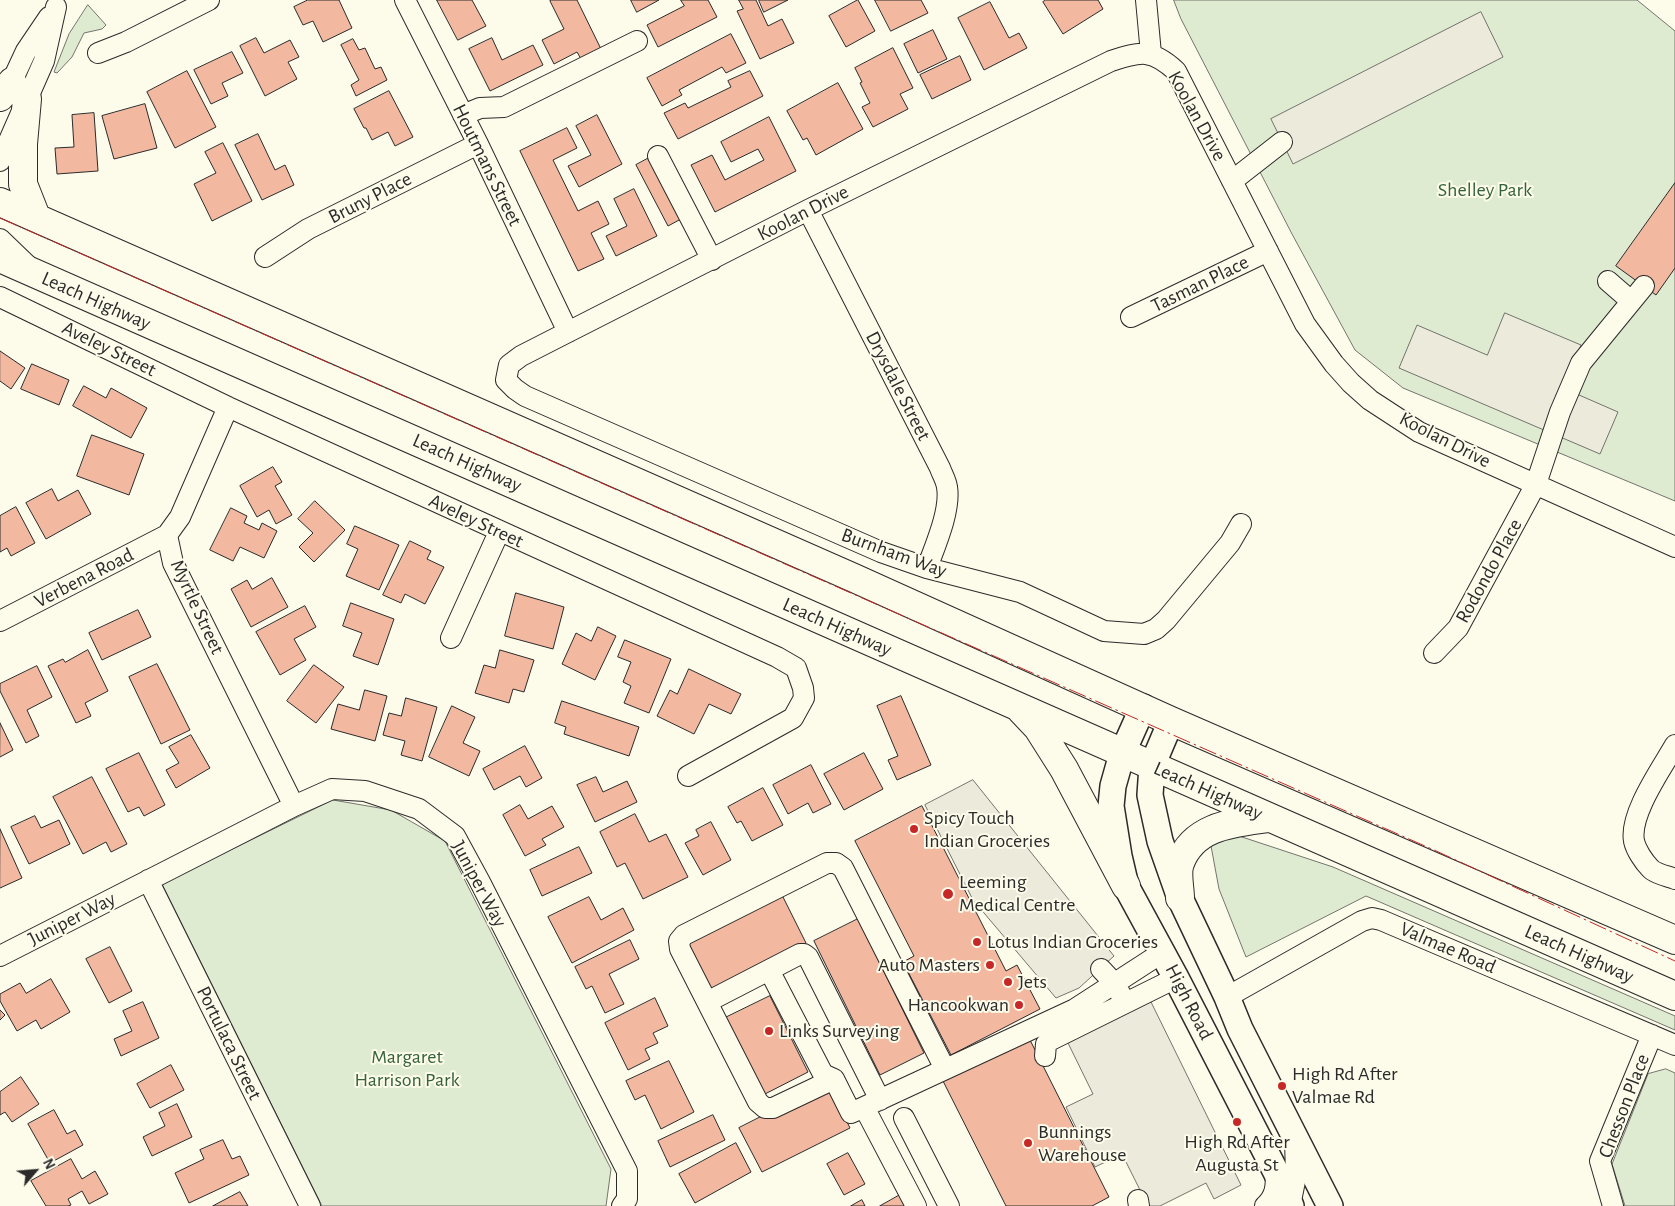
<!DOCTYPE html>
<style>
body{margin:0}
#map{position:relative;width:1675px;height:1206px;overflow:hidden;background:#fdfbea;font-family:"Alegreya Sans",sans-serif}
canvas{display:block}
.north{position:absolute;left:10px;top:1146px;width:50px;height:50px;-webkit-text-stroke:4px #fdfbea;paint-order:stroke;rotate:63deg;font-size:14px;font-weight:700;line-height:20px;text-align:center;color:#2b2b2b}
.north::after{content:'';display:block;margin:auto;width:18px;height:22px;background:#2b2b2b;clip-path:polygon(50% 0,100% 100%,50% 72%,0 100%)}
</style>
<div id="map">
<canvas width="1675" height="1206"></canvas>
<div class="north">N</div>
</div>
<script>
const c = document.querySelector('canvas').getContext('2d');
c.lineJoin = 'round';
function fill(path, color) {
  c.fillStyle = color;
  c.fill(path, 'evenodd');
}
function strokePath(path, color, width, dash) {
  c.strokeStyle = color;
  c.lineWidth = width;
  c.lineCap = dash ? 'butt' : 'round';
  c.setLineDash(dash || []);
  c.stroke(path);
}
function label(font, color, halo, rows, align = 'center') {
  c.font = font + ' "Alegreya Sans",sans-serif';
  c.lineWidth = 4;
  c.setLineDash([]);
  c.textBaseline = 'middle';
  c.strokeStyle = halo;
  c.fillStyle = color;
  for (const [text, x, y, turn = 0] of rows) {
    c.save();
    c.translate(x, y);
    c.rotate((+turn || 0) * Math.PI / 180);
    c.textAlign = isNaN(turn) ? turn : align;
    if (halo) c.strokeText(text, 0, 0);
    c.fillText(text, 0, 0);
    c.restore();
  }
}
const green = new Path2D(`
 M1174 0H1637L1675 31V501L1403 388 1355 350 1292 234 1181 19Z
 M88 5 106 25 102 29 84 33 72 57 57 73 54 72 69 34Z
 M333 800 391 810 445 841 611 1169 606 1206H322L162 884Z
 M1236 835 1333 867 1675 1016V1030L1366 896 1246 957 1219 889 1211 846Z
 M1666 1069 1675 1073V1206H1625L1612 1164 1648 1074Z`);
const parking = new Path2D(`
 M1481 12 1503 57 1293 164 1271 119Z
 M1505 313 1581 345 1563 388 1618 412 1600 454 1399 368 1417 325 1487 355Z
 M973 780 1114 956 1079 988 1056 998 973 900 925 805Z
 M1151 1002 1241 1185 1214 1199 1206 1183 1160 1206H1148L1122 1154 1095 1167 1066 1107 1093 1094 1068 1043Z`);
const building = new Path2D(`
 M308 0H339L352 28 323 42 313 21 303 25 294 7Z
 M437 0H472L486 26 458 40Z
 M552 0H577L601 49 581 59 577 52 554 64 542 40 564 29 550 1Z
 M631 0H659L637 12Z
 M681 0H708L717 17 658 47 647 25 684 6Z
 M739 0H756L768 26 782 19 794 43 760 59 737 11 743 9Z
 M759 0H788L764 12Z
 M858 0 875 31 846 47 829 16Z
 M875 0H921L928 13 891 31Z
 M1046 0H1098L1103 9 1063 34 1043 2Z
 M990 2 1009 38 1019 33 1027 48 984 70 958 18Z
 M933 30 947 59 918 73 904 44Z
 M731 34 746 63 726 73 722 67 679 90 682 95 662 106 647 78Z
 M256 38 264 53 290 40 299 57 288 62 297 79 265 96 240 46Z
 M492 38 502 60 533 45 543 65 490 91 469 49Z
 M353 39 359 50 365 48 375 69 381 67 387 80 356 96 351 85 359 80 341 45Z
 M893 48 913 88 900 94 908 109 873 127 862 107 870 103 860 83 862 82 855 68Z
 M232 52 243 73 222 83 228 96 211 104 194 70Z
 M960 56 971 80 932 99 920 75Z
 M187 71 216 127 175 148 147 92Z
 M750 71 763 96 678 139 664 113 685 103 688 108 731 87 728 81Z
 M838 83 863 129 816 155 807 138 803 140 787 111Z
 M389 91 413 137 395 146 388 132 372 140 366 128H364L354 109Z
 M145 104 157 148 114 159 102 116Z
 M94 113 98 171 57 174 55 148 74 147 72 115Z
 M597 115 622 164 579 187 568 166 591 155 576 126Z
 M769 117 796 171 715 212 691 165 712 155 725 180 764 160 758 149 731 162 721 142Z
 M567 128 577 148 553 160 578 211 598 201 609 224 591 233 604 259 578 271 520 151Z
 M258 134 275 170 285 165 294 185 262 200 235 145Z
 M223 143 252 201 212 221 194 184 216 173 205 152Z
 M649 158 681 219 668 226 636 165Z
 M1675 183V268L1656 295 1616 266Z
 M634 189 657 236 616 256 606 236 627 226 614 199Z
 M0 351 25 368 11 389 0 381Z
 M32 364 69 380 59 405 21 389Z
 M84 386 106 398 111 388 147 408 131 438 73 406Z
 M92 435 144 454 129 495 77 476Z
 M273 467 282 482 275 486 292 515 276 524 269 510 257 517 240 486Z
 M52 489 58 501 78 490 91 514 46 539 26 503Z
 M315 501 345 530 314 562 299 547 313 533 298 519Z
 M16 507 35 543 11 556 7 548 0 552V516Z
 M231 508 247 516 244 523 259 530 262 523 277 531 264 558 240 547 233 561 210 550Z
 M355 526 399 545 379 590 346 576 358 549 347 544Z
 M410 541 431 551 427 559 444 567 425 604 405 594 401 603 383 595Z
 M272 578 288 607 251 627 231 589 247 580 252 589Z
 M516 593 564 607 553 649 505 636Z
 M351 603 394 619 378 665 353 656 362 633 343 626Z
 M305 606 316 627 294 639 306 660 280 675 256 632Z
 M138 610 151 637 102 660 89 633Z
 M598 627 616 636 595 680 562 664 576 633 591 641Z
 M625 640 671 659 649 713 624 703 631 686 623 682 631 662 618 657Z
 M88 650 108 691 85 703 91 716 76 723 48 666 63 659 65 662Z
 M500 650 534 660 524 692 513 689 509 703 475 693 484 665 495 668Z
 M157 664 190 730 161 744 129 677Z
 M314 665 344 687 316 723 287 701Z
 M37 666 52 697 27 710 39 736 26 743 0 691V684Z
 M689 669 741 694 731 714 709 704 694 734 657 716 670 690 677 694Z
 M365 690 387 696 375 741 331 729 338 704 359 710Z
 M901 696 931 765 897 780 888 760 898 756 877 706Z
 M406 698 437 707 422 761 401 755 405 741 383 735 389 713 401 716Z
 M562 701 639 727 629 756 564 734 566 727 555 723Z
 M452 706 475 717 463 743 480 751 469 776 429 757Z
 M0 723 13 750 0 757Z
 M191 735 210 768 176 788 166 770 179 763 169 747Z
 M525 746 542 778 526 787 520 776 494 790 483 769Z
 M139 753 165 805 144 816 139 807 128 812 106 769Z
 M864 753 883 789 844 810 824 774Z
 M811 765 831 804 813 813 808 803 788 814 773 785Z
 M92 777 127 844 111 852 106 842 83 854 53 797Z
 M596 777 603 792 627 781 637 802 595 822 577 785Z
 M763 788 783 825 752 841 741 821 737 823 728 807Z
 M520 805 528 819 552 806 564 827 542 839 546 845 525 856 503 815Z
 M922 806 1006 971 1017 965 1040 1009 951 1055 903 962 914 956 855 841Z
 M635 814 649 842 666 834 688 877 643 899 625 863 617 867 600 832Z
 M35 816 41 828 59 820 70 844 29 864 11 827Z
 M711 822 731 860 703 875 685 843 699 836 696 830Z
 M0 829 22 878 0 888Z
 M579 847 592 873 542 896 530 870Z
 M782 895 806 943 711 990 687 942Z
 M589 897 601 920 623 908 634 930 572 963 548 917Z
 M858 919 924 1053 880 1075 814 941Z
 M630 940 639 959 609 974 624 1004 605 1013 592 986 586 989 575 967Z
 M110 947 132 991 109 1003 86 959Z
 M51 979 70 1012 41 1029 36 1020 17 1031 0 1001V994L20 983 26 993Z
 M770 996 808 1072 763 1095 725 1018Z
 M655 998 668 1026 653 1033 658 1043 645 1049 650 1059 628 1070 605 1023Z
 M143 1002 159 1038 121 1056 114 1039 132 1031 123 1011Z
 M0 1010 5 1015 0 1020Z
 M1029 1038 1109 1197 1092 1206H1006L943 1081Z
 M669 1061 694 1112 661 1129 645 1095 635 1100 626 1081Z
 M171 1065 184 1090 150 1108 137 1084Z
 M21 1077 39 1104 12 1122 5 1112 0 1115V1092Z
 M828 1083 850 1128 762 1172 739 1128Z
 M177 1104 192 1137 152 1156 143 1137 165 1126 159 1113Z
 M54 1110 67 1134 75 1130 83 1145 50 1163 28 1124Z
 M713 1115 725 1140 670 1167 658 1141Z
 M223 1140 232 1159 240 1156 249 1175 189 1203 175 1173 204 1159 200 1150Z
 M736 1143 751 1172 695 1203 679 1174Z
 M848 1153 865 1184 844 1195 827 1164Z
 M71 1159 82 1179 95 1171 108 1194 89 1204 82 1191 68 1199 71 1205 68 1206H46L31 1181Z
 M240 1192 248 1206H213Z
 M900 1195 906 1206H880Z
 M862 1200 865 1206H851Z`);
const minor = new Path2D(`
 M405 0 478 144 568 332
 M1146 0 1151 54
 M98 53 126 42 209 0
 M6 94 26 51 49 17
 M463 115 480 108 504 107 637 41
 M658 156 712 260
 M0 161 44 61 56 7
 M1232 181 1282 142
 M808 210 940 468C942 474 946 480 947 487 951 510 935 546 927 568
 M0 239 27 265
 M265 257 308 229 478 144
 M1608 281 1631 301
 M0 297 228 407 777 657 796 668 803 688 804 698 793 718 688 776
 M1131 317 1268 251
 M228 407 180 517 167 535 173 563 294 806
 M1241 524 1230 543 1166 620 1156 629 1144 634 1104 631 1020 592 927 568 881 552 525 396 515 389 506 380 509 365 521 356 568 332 808 210 1111 61C1141 51 1152 49 1176 71L1305 324 1334 364 1351 383 1370 400 1419 432 1675 547
 M0 621 167 535
 M451 638 499 532
 M1434 653 1458 628 1536 484 1560 412 1581 363 1644 286
 M1675 745C1662 768 1629 814 1634 841 1636 850 1644 862 1650 868 1655 874 1668 876 1675 879
 M148 880 310 1206
 M0 956 294 806 332 789 365 791 419 809 455 836 480 882 627 1171V1199L622 1206
 M1101 969 1115 984 1121 995
 M769 970 823 1074 834 1079 851 1113 864 1107
 M1227 997 1362 921 1372 918 1381 920 1675 1045
 M707 1002 800 954H804L808 957 880 1100
 M1045 1056 1046 1044 1051 1040 1176 978
 M834 1079 773 1108H765L758 1102 680 949 679 941 684 935 827 863H836L843 868 945 1069
 M904 1118 949 1206
 M1138 1200 1139 1206
 M916 1206 864 1107 1075 1009 1163 952
 M1265 1206C1276 1196 1276 1186 1276 1172
 M1290 1206 1296 1176 1295 1140
 M1613 1206 1600 1161 1652 1035`);
const major = new Path2D(`
 M1143 707 1122 754 1113 786 1111 806 1119 856 1126 886 1176 978 1276 1172 1291 1206
 M1171 721 1152 766 1150 795 1160 841 1180 898 1227 997 1240 1029 1330 1206`);
const highway = new Path2D(`
 M0 97 12 82
 M27 99 23 144V184L36 217
 M0 202 854 578 1171 721 1675 940
 M0 258 1675 996
 M1021 710 1038 728 1064 769 1126 886
 M1180 898C1180 888 1176 873 1180 863 1194 825 1234 823 1269 818`);
const power = new Path2D(`
 M0 218 1434 850 1675 961`);
const markers = [
 [914,829,5,"#c62828"],
 [948,894,6,"#c62828"],
 [977,942,5,"#c62828"],
 [990,965,5,"#c62828"],
 [1008,982,5,"#c62828"],
 [1019,1005,5,"#c62828"],
 [769,1031,5,"#c62828"],
 [1282,1086,5,"#c62828"],
 [1237,1122,5,"#c62828"],
 [1028,1143,5,"#c62828"]
];
const streetNames = [
 ["Koolan Drive",1197,116,61],
 ["Houtmans Street",487,165,64],
 ["Bruny Place",370,198,-27],
 ["Koolan Drive",803,213,-27],
 ["Tasman Place",1200,284,-26],
 ["Leach Highway",96,301,24],
 ["Aveley Street",109,349,26],
 ["Drysdale Street",898,386,63],
 ["Koolan Drive",1445,440,27],
 ["Leach Highway",467,463,24],
 ["Aveley Street",476,521,25],
 ["Burnham Way",894,553,20],
 ["Rodondo Place",1489,571,-61],
 ["Verbena Road",84,578,-27],
 ["Myrtle Street",197,607,65],
 ["Leach Highway",837,627,24],
 ["Leach Highway",1208,791,24],
 ["Juniper Way",479,884,62],
 ["Juniper Way",72,919,-27],
 ["Valmae Road",1448,948,23],
 ["Leach Highway",1579,954,24],
 ["High Road",1189,1002,63],
 ["Portulaca Street",229,1043,64],
 ["Chesson Place",1624,1106,-69]
];
const parkNames = [
 ["Shelley Park",1485,190],
 ["Margaret",407,1057],
 ["Harrison Park",407,1080]
];
const poiNames = [
 ["Spicy Touch",924,818],
 ["Indian Groceries",924,841],
 ["Leeming",959,882],
 ["Medical Centre",959,905],
 ["Lotus Indian Groceries",987,942],
 ["Auto Masters",980,965,"right"],
 ["Jets",1018,982],
 ["Hancookwan",1009,1005,"right"],
 ["Links Surveying",779,1031],
 ["High Rd After",1292,1074],
 ["Valmae Rd",1292,1097],
 ["Bunnings",1038,1132],
 ["Warehouse",1038,1155],
 ["High Rd After",1237,1142,"center"],
 ["Augusta St",1237,1165,"center"]
];
fill(green, '#deebd1');
strokePath(green, '#74746e', 1);
fill(parking, '#eceadb');
strokePath(parking, '#74746e', 1);
fill(building, '#f2b8a0');
strokePath(building, '#2b2b2b', 1);
strokePath(minor, '#2b2b2b', 22);
strokePath(major, '#2b2b2b', 28);
strokePath(highway, '#2b2b2b', 30);
strokePath(minor, '#fdfbea', 20);
strokePath(major, '#fdfbea', 25);
strokePath(highway, '#fdfbea', 28);
strokePath(power, '#c62828', 1, [18, 4, 2.5, 4]);
for (const [x, y, r, color] of markers) {
  const dot = new Path2D();
  dot.arc(x, y, r, 0, 2 * Math.PI);
  c.fillStyle = color;
  c.fill(dot);
  strokePath(dot, '#fdfbea', 2);
}
label('20px', '#2b2b2b', '#fdfbea', streetNames);
label('20px', '#34623c', '#fdfbea', parkNames);
label('20px', '#2b2b2b', '#fdfbea', poiNames, 'left');
</script>
